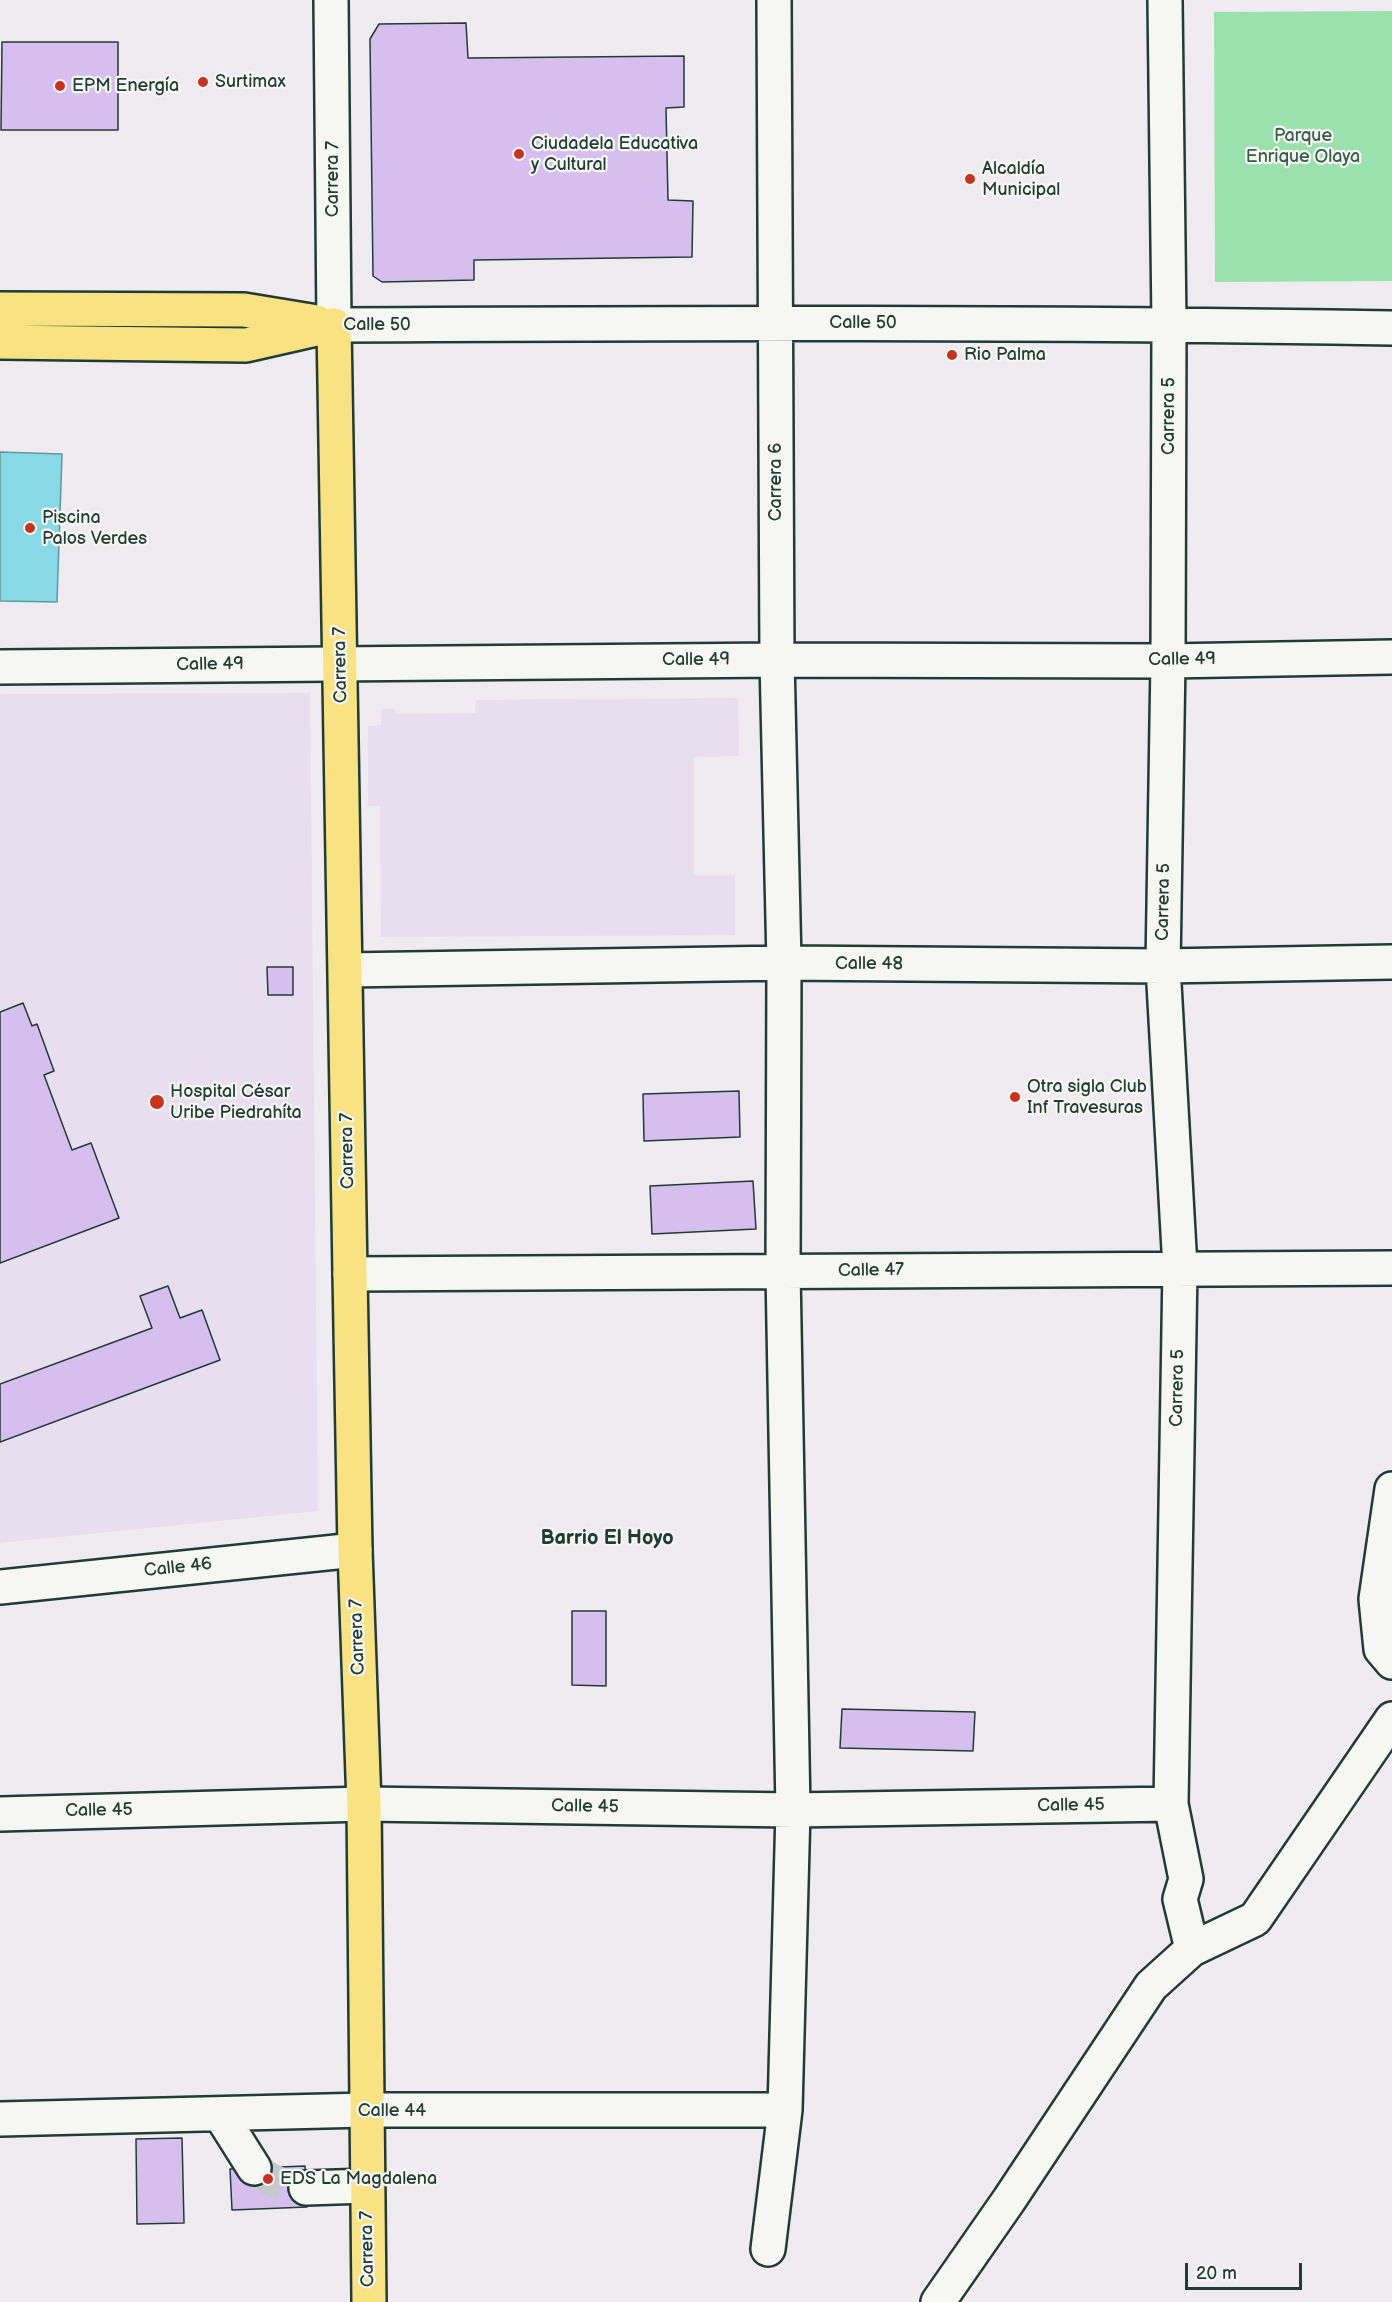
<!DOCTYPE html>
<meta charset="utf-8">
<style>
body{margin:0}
#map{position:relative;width:1392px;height:2302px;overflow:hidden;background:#f0ebf1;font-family:"Balsamiq Sans",sans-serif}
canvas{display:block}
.scale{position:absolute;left:1185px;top:2263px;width:117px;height:27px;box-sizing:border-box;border:3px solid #1f3d34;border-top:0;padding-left:8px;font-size:18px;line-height:21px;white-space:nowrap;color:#1f3d34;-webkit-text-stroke:4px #f6f6f2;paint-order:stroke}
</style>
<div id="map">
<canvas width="1392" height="2302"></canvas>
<div class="scale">20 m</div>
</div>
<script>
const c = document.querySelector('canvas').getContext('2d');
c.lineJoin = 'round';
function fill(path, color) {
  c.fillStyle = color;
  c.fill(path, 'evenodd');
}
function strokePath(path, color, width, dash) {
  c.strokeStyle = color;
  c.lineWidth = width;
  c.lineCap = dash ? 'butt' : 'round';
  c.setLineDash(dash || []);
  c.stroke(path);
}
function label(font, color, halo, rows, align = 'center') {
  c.font = font + ' "Balsamiq Sans",sans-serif';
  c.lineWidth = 4.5;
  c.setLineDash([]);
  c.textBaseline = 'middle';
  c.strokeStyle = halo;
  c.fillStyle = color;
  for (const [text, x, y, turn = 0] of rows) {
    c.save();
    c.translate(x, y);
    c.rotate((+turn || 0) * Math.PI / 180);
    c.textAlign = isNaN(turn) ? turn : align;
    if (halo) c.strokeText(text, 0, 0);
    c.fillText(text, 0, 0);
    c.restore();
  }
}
const built = new Path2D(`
 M310 693 318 1511 0 1543V694Z
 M738 698 739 756 694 757V875H735V935L381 937 380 806H368V726L381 725 382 709H395L396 714 475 713 476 700Z`);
const green = new Path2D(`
 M1392 11V281L1215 282 1214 12Z`);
const water = new Path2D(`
 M0 452 62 454 57 602 0 601Z`);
const building = new Path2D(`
 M466 23 468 58 684 56V107L666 108 668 200 693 201 692 257 474 260V280L382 282 373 276 370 39 379 24Z
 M2 42H118V130H1Z
 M267 967H293V995H268Z
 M23 1003 32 1026 37 1024 54 1071 44 1075 72 1150 91 1143 119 1218 0 1263V1012Z
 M739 1091 740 1137 644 1141 643 1094Z
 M753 1181 756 1229 652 1234 650 1186Z
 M168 1286 180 1318 202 1310 220 1360 0 1442V1384L152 1328 140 1296Z
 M572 1611H606V1686L572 1685Z
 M842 1709 975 1712 973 1751 840 1748Z
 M182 2138 184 2223 137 2224 136 2139Z
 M305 2166 307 2207 232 2210 230 2169Z`);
const minorTunnel = new Path2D(`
 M254 2168C272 2183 282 2186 306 2188`);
const minor = new Path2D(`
 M331 0 334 325C687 323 1039 322 1392 328
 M1165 0 1169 324 1168 661 1163 966 1180 1268 1171 1804 1186 1879 1180 1899 1192 1949
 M0 667 777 660 1168 661 1392 657
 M346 970 784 963 1163 966 1392 962
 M350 1274 1392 1268
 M1392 1489 1376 1599 1381 1649 1392 1662
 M0 1587 355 1550
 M0 1814 364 1804 793 1810 1171 1804
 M220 2114 254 2168
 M0 2119 366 2110H785
 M306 2188 367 2186
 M768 2249 785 2110 793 1810 783 1272 784 963 777 660 774 0
 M938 2302 1009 2200 1151 1986 1192 1949 1255 1919 1392 1719`);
const major = new Path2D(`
 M0 309 244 310 317 322
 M334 325 350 1274 355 1550 364 1804 369 2302
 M0 342 246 345 334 325`);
const markers = [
 [203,82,6,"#c8321e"],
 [60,86,6,"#c8321e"],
 [519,154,6,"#c8321e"],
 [970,179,6,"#c8321e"],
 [952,355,6,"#c8321e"],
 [30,528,6,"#c8321e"],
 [1015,1097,6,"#c8321e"],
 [157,1102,8,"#c8321e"],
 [268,2179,6,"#c8321e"]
];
const poiNames = [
 ["Surtimax",215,82],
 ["EPM Energía",72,86],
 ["Ciudadela Educativa",531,144],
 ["y Cultural",531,165],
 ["Alcaldía",982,169],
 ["Municipal",982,190],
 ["Rio Palma",964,355],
 ["Piscina",42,518],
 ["Palos Verdes",42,539],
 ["Otra sigla Club",1027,1087],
 ["Inf Travesuras",1027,1108],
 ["Hospital César",170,1092],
 ["Uribe Piedrahíta",170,1113],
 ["EDS La Magdalena",280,2179]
];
const parkNames = [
 ["Parque",1303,136],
 ["Enrique Olaya",1303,157]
];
const streetNames = [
 ["Carrera 7",333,179,-90],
 ["Calle 50",863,323],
 ["Calle 50",377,325],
 ["Carrera 5",1169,416,-90],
 ["Carrera 6",776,482,-90],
 ["Calle 49",696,660],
 ["Calle 49",1182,660,-1],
 ["Calle 49",210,665,-1],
 ["Carrera 7",341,665,-91],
 ["Carrera 5",1164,902,-89],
 ["Calle 48",869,964],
 ["Carrera 7",348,1151,-91],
 ["Calle 47",871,1271,-1],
 ["Carrera 5",1178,1388,-89],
 ["Calle 46",178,1568,-6],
 ["Carrera 7",358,1637,-92],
 ["Calle 45",1071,1806,-1],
 ["Calle 45",585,1807,1],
 ["Calle 45",99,1811,-1],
 ["Calle 44",392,2111],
 ["Carrera 7",368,2249,-91]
];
const neighbourhoodNames = [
 ["Barrio El Hoyo",607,1539]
];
fill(built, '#e8def0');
fill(green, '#9be1ad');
fill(water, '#89d8e6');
strokePath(water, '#5f9a9f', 1.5);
fill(building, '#d6bfee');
strokePath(building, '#1f3d34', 1.5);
strokePath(minorTunnel, '#c6c8cb', 33, [33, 16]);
strokePath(minor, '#1f3d34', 38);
strokePath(major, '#1f3d34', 38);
strokePath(minor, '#f6f6f2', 33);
strokePath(major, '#f8e281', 33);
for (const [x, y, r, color] of markers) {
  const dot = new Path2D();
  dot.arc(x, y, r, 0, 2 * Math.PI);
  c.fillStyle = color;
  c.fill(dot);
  strokePath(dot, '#f6f6f2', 2);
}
label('18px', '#1f3d34', '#f6f6f2', poiNames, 'left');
label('18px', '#385e4c', '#f6f6f2', parkNames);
label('18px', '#1f3d34', '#f6f6f2', streetNames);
label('bold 20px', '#1f3d34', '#f6f6f2', neighbourhoodNames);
</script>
